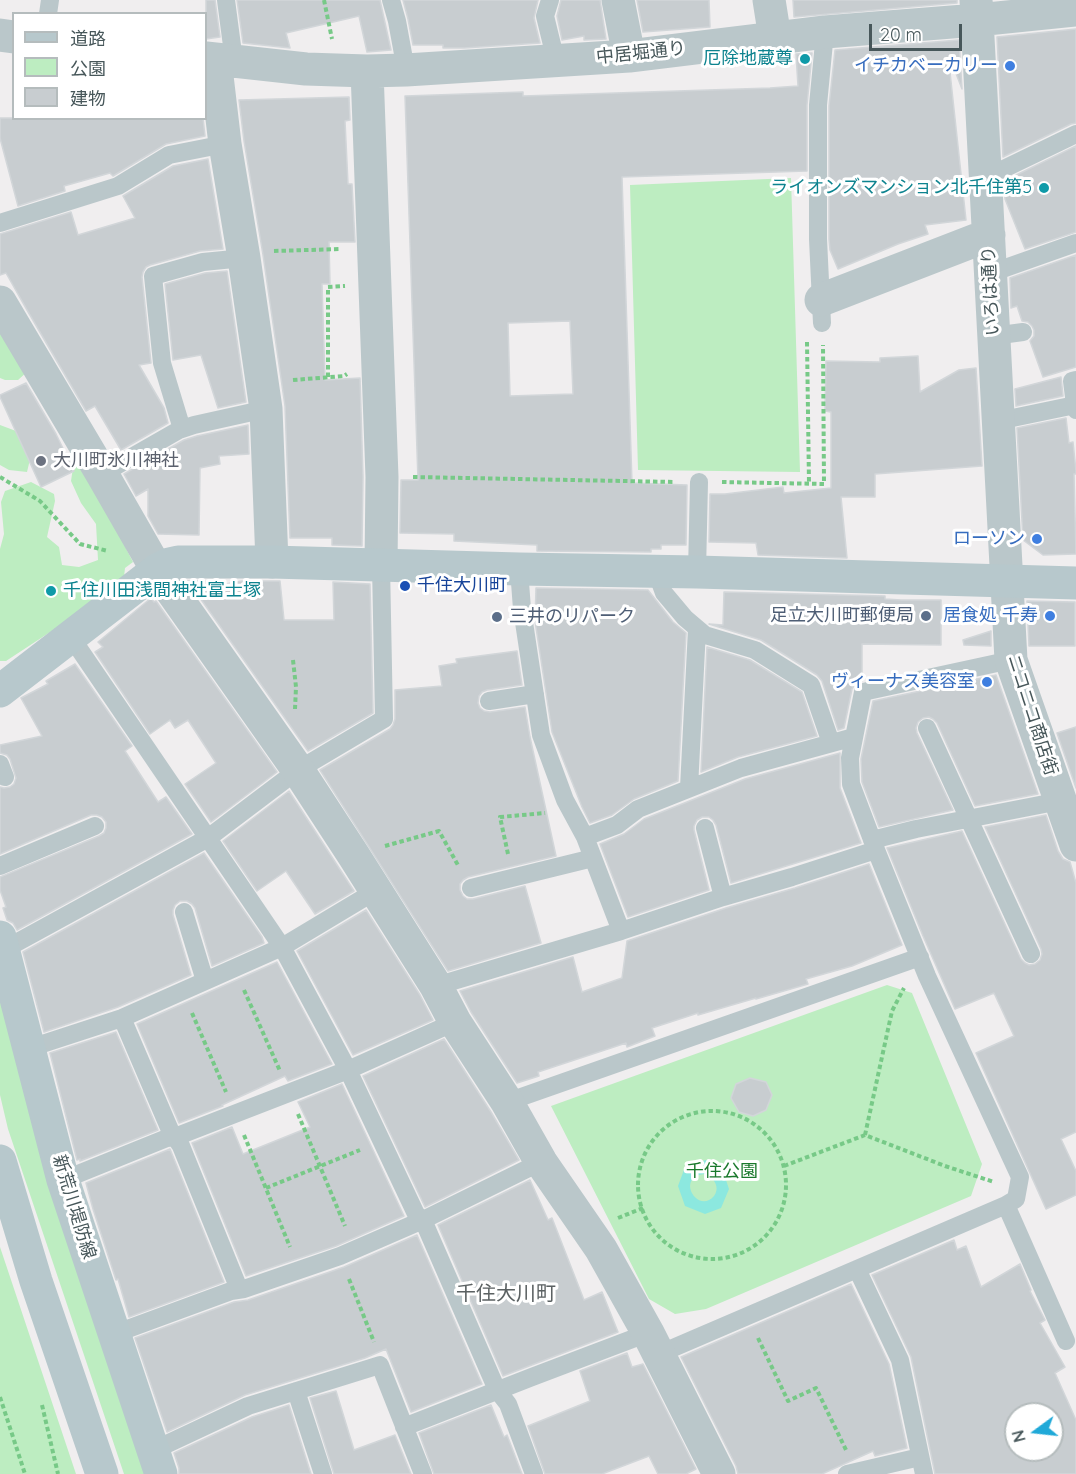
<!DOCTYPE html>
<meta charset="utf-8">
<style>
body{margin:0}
#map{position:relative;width:1076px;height:1474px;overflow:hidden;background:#f0eeef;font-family:Quicksand,"Noto Sans JP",sans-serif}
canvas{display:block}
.legend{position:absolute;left:12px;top:12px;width:195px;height:108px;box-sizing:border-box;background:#fff;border:2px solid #b5bcbd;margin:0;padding:8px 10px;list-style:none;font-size:18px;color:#47575a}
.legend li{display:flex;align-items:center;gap:12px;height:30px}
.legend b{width:30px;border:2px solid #b5bcbd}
.north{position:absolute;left:1004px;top:1402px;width:60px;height:60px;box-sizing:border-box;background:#fff;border:2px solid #b5bcbd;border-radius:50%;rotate:255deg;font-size:16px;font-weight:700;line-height:24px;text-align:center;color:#47575a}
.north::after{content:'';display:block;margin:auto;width:21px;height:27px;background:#20a9d8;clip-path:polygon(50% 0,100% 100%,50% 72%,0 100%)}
.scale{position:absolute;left:869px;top:24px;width:93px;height:27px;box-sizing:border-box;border:3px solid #47575a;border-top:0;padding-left:8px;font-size:18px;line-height:21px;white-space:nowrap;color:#47575a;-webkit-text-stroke:4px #fff;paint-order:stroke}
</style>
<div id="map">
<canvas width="1076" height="1474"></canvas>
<ul class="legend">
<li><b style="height:8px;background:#b7c8cc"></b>道路</li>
<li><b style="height:16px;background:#bdedc1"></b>公園</li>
<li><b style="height:16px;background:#c8cdd0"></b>建物</li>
</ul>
<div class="north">N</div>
<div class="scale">20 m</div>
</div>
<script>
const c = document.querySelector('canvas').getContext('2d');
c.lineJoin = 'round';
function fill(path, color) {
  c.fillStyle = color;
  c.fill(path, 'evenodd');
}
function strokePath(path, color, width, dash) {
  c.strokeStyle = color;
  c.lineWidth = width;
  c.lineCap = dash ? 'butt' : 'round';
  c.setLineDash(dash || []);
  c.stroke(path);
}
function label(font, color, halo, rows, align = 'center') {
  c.font = font + ' Quicksand,"Noto Sans JP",sans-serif';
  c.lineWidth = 6;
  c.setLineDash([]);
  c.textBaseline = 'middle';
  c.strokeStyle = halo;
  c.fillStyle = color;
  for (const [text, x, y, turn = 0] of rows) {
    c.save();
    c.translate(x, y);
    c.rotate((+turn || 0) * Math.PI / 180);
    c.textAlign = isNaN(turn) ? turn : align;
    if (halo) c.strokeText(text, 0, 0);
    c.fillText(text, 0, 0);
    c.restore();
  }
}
const green = new Path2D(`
 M791 178 800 472 638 470 630 185Z
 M0 320 28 371 18 380H5L0 378Z
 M0 425 24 434 32 451 27 472 9 470 0 465Z
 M74 461 82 463 133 562 125 568 124 577 67 621 6 661H0V549L4 534 1 502 5 491 31 482 54 494 55 501 47 537 59 547 62 565 79 567 98 560 96 524 81 503 71 481Z
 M887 985 912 993 982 1164 971 1196 706 1309 675 1314 649 1299 551 1106Z
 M0 1001 148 1474H124L8 1129 0 1095Z
 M0 1247 76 1474H0Z`);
const water = new Path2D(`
 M706 1160 722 1168 729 1189 721 1208 705 1214 685 1206 678 1186 685 1167ZM704 1174 712 1178C716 1183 719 1189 714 1196 698 1215 675 1177 704 1174Z`);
const building = new Path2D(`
 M206 0H215L220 37 206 39Z
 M237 0H380L391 50 367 52 359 16 286 33 290 48 243 43Z
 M403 0H538L534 18 540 43 464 48H443V45H413L408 19Z
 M561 0H600L606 39 584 40V36L562 40 557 16Z
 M637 0H709L710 27 643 32Z
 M793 0H957V3L794 17Z
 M1076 29V123L1071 124 1003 157 997 37Z
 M959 40 962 89 952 63H949L966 220 925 225 928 234 898 244 838 269 830 250 829 239V106L835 50Z
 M812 53 807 105V171L622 177 632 483 687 485 686 545H661V549H651V552L537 551V545L454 541V534L400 533 401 480H418L405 96 523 92V96L770 88 798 86 796 54ZM570 321 573 394 510 396 508 323Z
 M349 97 350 120 345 121 348 184H352L355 242H329L330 284H322L325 380 360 378 363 477 362 546 332 545V538H290L285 406 263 255 244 141 239 100Z
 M0 118H203L205 136 166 144 113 176 110 173 64 186 65 191 18 206 0 138Z
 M1076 146V232L1025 249 1005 199 1004 181Z
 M208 159 223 249 200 251 150 265 146 267 143 272 142 277 151 363 139 365 164 408 168 423 121 450 95 406 86 411 27 310 6 273 0 275V234L71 212 78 235 135 218 123 196 173 166Z
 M1076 255V367L1043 377 1030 341 1034 336V330L1032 326 1028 322 1022 321 1017 306 1011 308 1010 278Z
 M227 271 246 402 218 408 201 355 173 360 165 284 205 273Z
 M918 356 920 392 959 370 976 368 982 466 875 474V497H841L847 558 758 555 756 543 709 542 710 494H725L783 487 784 493 831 488V412L825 411 826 361 880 362V358Z
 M1061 377 1063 396 1016 406 1015 389Z
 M26 383 56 434 74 471 41 487 0 397V395Z
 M1066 418 1069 443 1073 442 1076 471V474H1074L1076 554 1043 555 1023 540 1017 428Z
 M248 425 249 454 219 456 220 464 200 468 199 535 158 534 148 516V489L136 496 124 474 184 440 197 436Z
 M188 581H205L210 587 242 581H280L284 620H334L333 582 370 584 373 713 308 751Z
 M536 588 648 590 673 622 686 633 678 781 634 799 612 815 590 823 582 807 552 732 535 621Z
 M724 592 885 596V599L901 600H941V645L862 644V681L855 684 852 689 844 728 838 730 822 681 817 675 761 640 709 624 723 625Z
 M151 598 154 602 156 601 277 772 211 822 185 784 216 763 188 720 175 728 170 720 150 734 95 652 103 647 98 642Z
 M1027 601 1075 602V646H1029Z
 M991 631V646L964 645 963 640Z
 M707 647 750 660 802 692 817 736 738 757 701 772Z
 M517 651 522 685 487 690 482 692 479 696 478 703 480 708 484 711 490 712 525 707 530 737 556 856 468 877 463 880 460 884V890L463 896 467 899H473L525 886 541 943 448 971 320 770 390 729 393 725 395 719V690L442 686 439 666 457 663 456 659Z
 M75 664 132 746 125 751 158 802 166 797 192 834 17 930 13 923 7 920 3 908 6 907 0 890V877L99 836 104 833 106 828V822L102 817 97 815H91L0 854V787L4 788 10 787 14 784 16 778 10 759 7 755 0 753V745L42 736 21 698 48 684 46 681Z
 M996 675 1038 794 975 806 937 723 933 719 929 717 923 718 918 722 916 728 917 733 953 810 879 827 862 782 861 759 873 701Z
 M1076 727V788L1057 733Z
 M840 753V788L861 843 731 883 716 825 713 820 709 817H702L697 820 694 826V830L709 890 628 917 600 844 624 834 644 819 745 779Z
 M289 791 354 891 315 914 286 871 257 891 223 841Z
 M1046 815 1058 851 1063 859 1070 862 1076 883V1132L1061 1139 1076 1171V1195L1046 1209 976 1053 1014 1036 994 993 955 1009 923 936 887 848 962 831 1021 959 1025 963 1029 965 1035 964 1040 960 1042 954 1041 949 985 827Z
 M204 853 262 937 264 943 212 966 195 908 192 904 187 901H180L175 905 173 910V915L191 975 118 1007 44 1032 23 952Z
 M869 864 902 945 852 966 806 979 808 984 756 999V998L698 1015V1013L652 1028 655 1036 627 1047 626 1043 538 1072 539 1076 517 1083 471 1012 460 991 573 957 582 992 622 978 627 941 726 908 795 888Z
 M366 910 420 995 433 1020 353 1055 297 951Z
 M277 962 332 1064 288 1081 285 1076 222 1105 223 1106 179 1123 137 1024Z
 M116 1032 158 1130 80 1161V1159L77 1160 50 1053Z
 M444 1039 491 1112 519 1160 425 1207 363 1076Z
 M750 1078 766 1082 772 1095 766 1110 753 1116 739 1112 731 1098 736 1084Z
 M342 1084 404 1216 336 1246 246 1276 192 1143 232 1127 243 1154 310 1127 298 1102Z
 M170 1149 224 1282 129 1317 118 1279 116 1280 93 1209 86 1183Z
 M530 1180 548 1220 552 1218 584 1300 602 1292 618 1332 503 1376 438 1225Z
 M417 1235 482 1384 411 1412 386 1349 365 1358 245 1395 167 1432 135 1338 234 1302 248 1300 344 1267Z
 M954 1240 957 1250 966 1246 981 1287 1020 1264 1031 1290 1030 1291 1045 1320 1040 1323 1065 1367 1055 1373 1076 1420V1474H935L911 1357 872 1275ZM1016 1414H1052V1450H1016Z
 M851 1284 889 1364 907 1448 875 1456 873 1451 822 1474H738L736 1466 681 1357Z
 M627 1353 632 1367 643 1364 696 1469 686 1474H658L649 1456 602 1474H545L528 1426 590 1401 580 1371Z
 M336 1391 354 1450 395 1435 411 1474H334L310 1398Z
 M289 1405 311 1474H179V1468L174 1453 252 1417Z
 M491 1405 504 1437 507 1435 522 1474H434L419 1433Z`);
const path = new Path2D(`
 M324 0 332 39
 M274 251 341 249
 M807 342 809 484
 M328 377V287L345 286
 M293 380 344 376 347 374
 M0 477 40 501 80 544 108 551
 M413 477 675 482
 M722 482 824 484 823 345
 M293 660 296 687 295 709
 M385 846 439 831 459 867
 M508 854 500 817 545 813
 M244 990 280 1071
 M192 1013 226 1092
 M638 1185a74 74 0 1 1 148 0a74 74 0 1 1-148 0Z
 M298 1114 345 1226
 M244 1135 290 1247
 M865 1135 892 1011 904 988
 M784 1166 865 1135 945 1166 994 1182
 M266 1188 360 1150
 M618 1218 643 1208
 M349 1279 374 1342
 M758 1338 788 1401 816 1388 846 1450
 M0 1397 25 1474
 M42 1405 58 1474`);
const lane = new Path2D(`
 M226 0 234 61
 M391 0 397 21 406 70
 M550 0 545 16 556 61
 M48 14 50 0
 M987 177 1076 134
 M0 223 118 186 169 155 225 144
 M991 273 1076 243
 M822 323 818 239V105L825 32
 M993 336 1023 332
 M1075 405 1072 381 1076 380
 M998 421 1075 405 1076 410
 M182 429 162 363 153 276 203 262 244 258
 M102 474 179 430 194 425 266 409
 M519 569 522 609 541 735 565 800 585 837 621 931
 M656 571 664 593 685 618 705 635 755 650 811 685 831 743
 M697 572 699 482
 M71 637 282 947 348 1070 416 1214 423 1220 497 1390 508 1404 534 1474
 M489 701 535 694
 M927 728 1031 954
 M0 764 5 777
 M689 788 697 629
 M705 828 723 897
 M585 837 617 825 638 809 741 768 854 737
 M872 840 916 829 1060 801
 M0 866 95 826
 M471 888 593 858
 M184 912 205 981
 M3 950 208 838 298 770 384 719 381 565
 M436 986 621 931 723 897 792 877 876 850
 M122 1018 170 1130 181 1146 239 1289
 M30 1048 122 1018 282 947 377 890
 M507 1102 920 957
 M63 1180 167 1138 175 1137 348 1070 455 1022
 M1006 1205 1066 1341
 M857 1269 900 1360 924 1474
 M114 1334 231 1291 244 1289 340 1256 423 1220 541 1162
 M659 1354 1006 1205 1016 1199 1020 1177 927 976 876 850 851 784 850 758 863 692 1011 660
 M296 1391 323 1474
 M404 1427 532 1377 648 1333
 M152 1451 248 1406 380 1365 423 1474
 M847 1474 920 1457`);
const street = new Path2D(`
 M618 0 629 56
 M769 0 775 38
 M976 0 1011 660 1076 845
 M0 35 14 37
 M206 58 306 69 367 71 406 70 629 56 825 32 977 20 1076 10
 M215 59 225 144 244 258 266 409 272 562
 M367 71 382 477 381 565
 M821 300 989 235
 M0 302 102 474 157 570 298 770 354 856 436 986 455 1022 507 1102 541 1162 601 1249 648 1333 719 1474`);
const secondary = new Path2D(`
 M0 691 157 570 169 564 178 562H272L519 569 697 572 1076 583
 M0 937 63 1180 161 1474
 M0 1161 36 1281 102 1474`);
const markers = [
 [805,59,6,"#0f9aa8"],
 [1010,66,6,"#3f7fe0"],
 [1044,188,6,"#0f9aa8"],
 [41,461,6,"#6b7280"],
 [1037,539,6,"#3f7fe0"],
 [405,586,6,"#1a4fb4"],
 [51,591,6,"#0f9aa8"],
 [926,616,6,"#5c6f8a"],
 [1050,616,6,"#3f7fe0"],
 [497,617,6,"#5c6f8a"],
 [987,682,6,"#3f7fe0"]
];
const streetNames = [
 ["中居堀通り",641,53,-6],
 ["いろは通り",991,291,-93],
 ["ニコニコ商店街",1032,715,72],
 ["新荒川堤防線",74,1207,73]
];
const cultureNames = [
 ["厄除地蔵尊",793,59],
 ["ライオンズマンション北千住第5",1032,188],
 ["千住川田浅間神社富士塚",63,591,"left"]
];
const shopNames = [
 ["イチカベーカリー",998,66],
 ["ローソン",1025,539],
 ["居食処 千寿",1038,616],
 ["ヴィーナス美容室",975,682]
];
const worshipNames = [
 ["大川町氷川神社",53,461]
];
const transitNames = [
 ["千住大川町",417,586]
];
const serviceNames = [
 ["足立大川町郵便局",914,616],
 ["三井のリパーク",509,617,"left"]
];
const parkNames = [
 ["千住公園",722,1172]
];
const neighbourhoodNames = [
 ["千住大川町",506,1294]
];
fill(green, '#bdedc1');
fill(water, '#8ce8df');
fill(building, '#c8cdd0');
strokePath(building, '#d2d6d9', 1.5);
strokePath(path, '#77c987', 4, [4.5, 3]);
strokePath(lane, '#bac7ca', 18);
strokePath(street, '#bac7ca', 33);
strokePath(secondary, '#b7c8cc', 33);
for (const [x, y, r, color] of markers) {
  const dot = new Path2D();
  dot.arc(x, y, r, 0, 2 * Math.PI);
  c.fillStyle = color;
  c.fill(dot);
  strokePath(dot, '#fff', 2);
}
label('18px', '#47575a', '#fff', streetNames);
label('18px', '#0d838f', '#fff', cultureNames, 'right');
label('18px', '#366cbe', '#fff', shopNames, 'right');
label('18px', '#5b616d', '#fff', worshipNames, 'left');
label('18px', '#164399', '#fff', transitNames, 'left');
label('18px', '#4e5e75', '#fff', serviceNames, 'right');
label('18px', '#1a792c', '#fff', parkNames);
label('20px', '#5b6162', '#fff', neighbourhoodNames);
</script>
